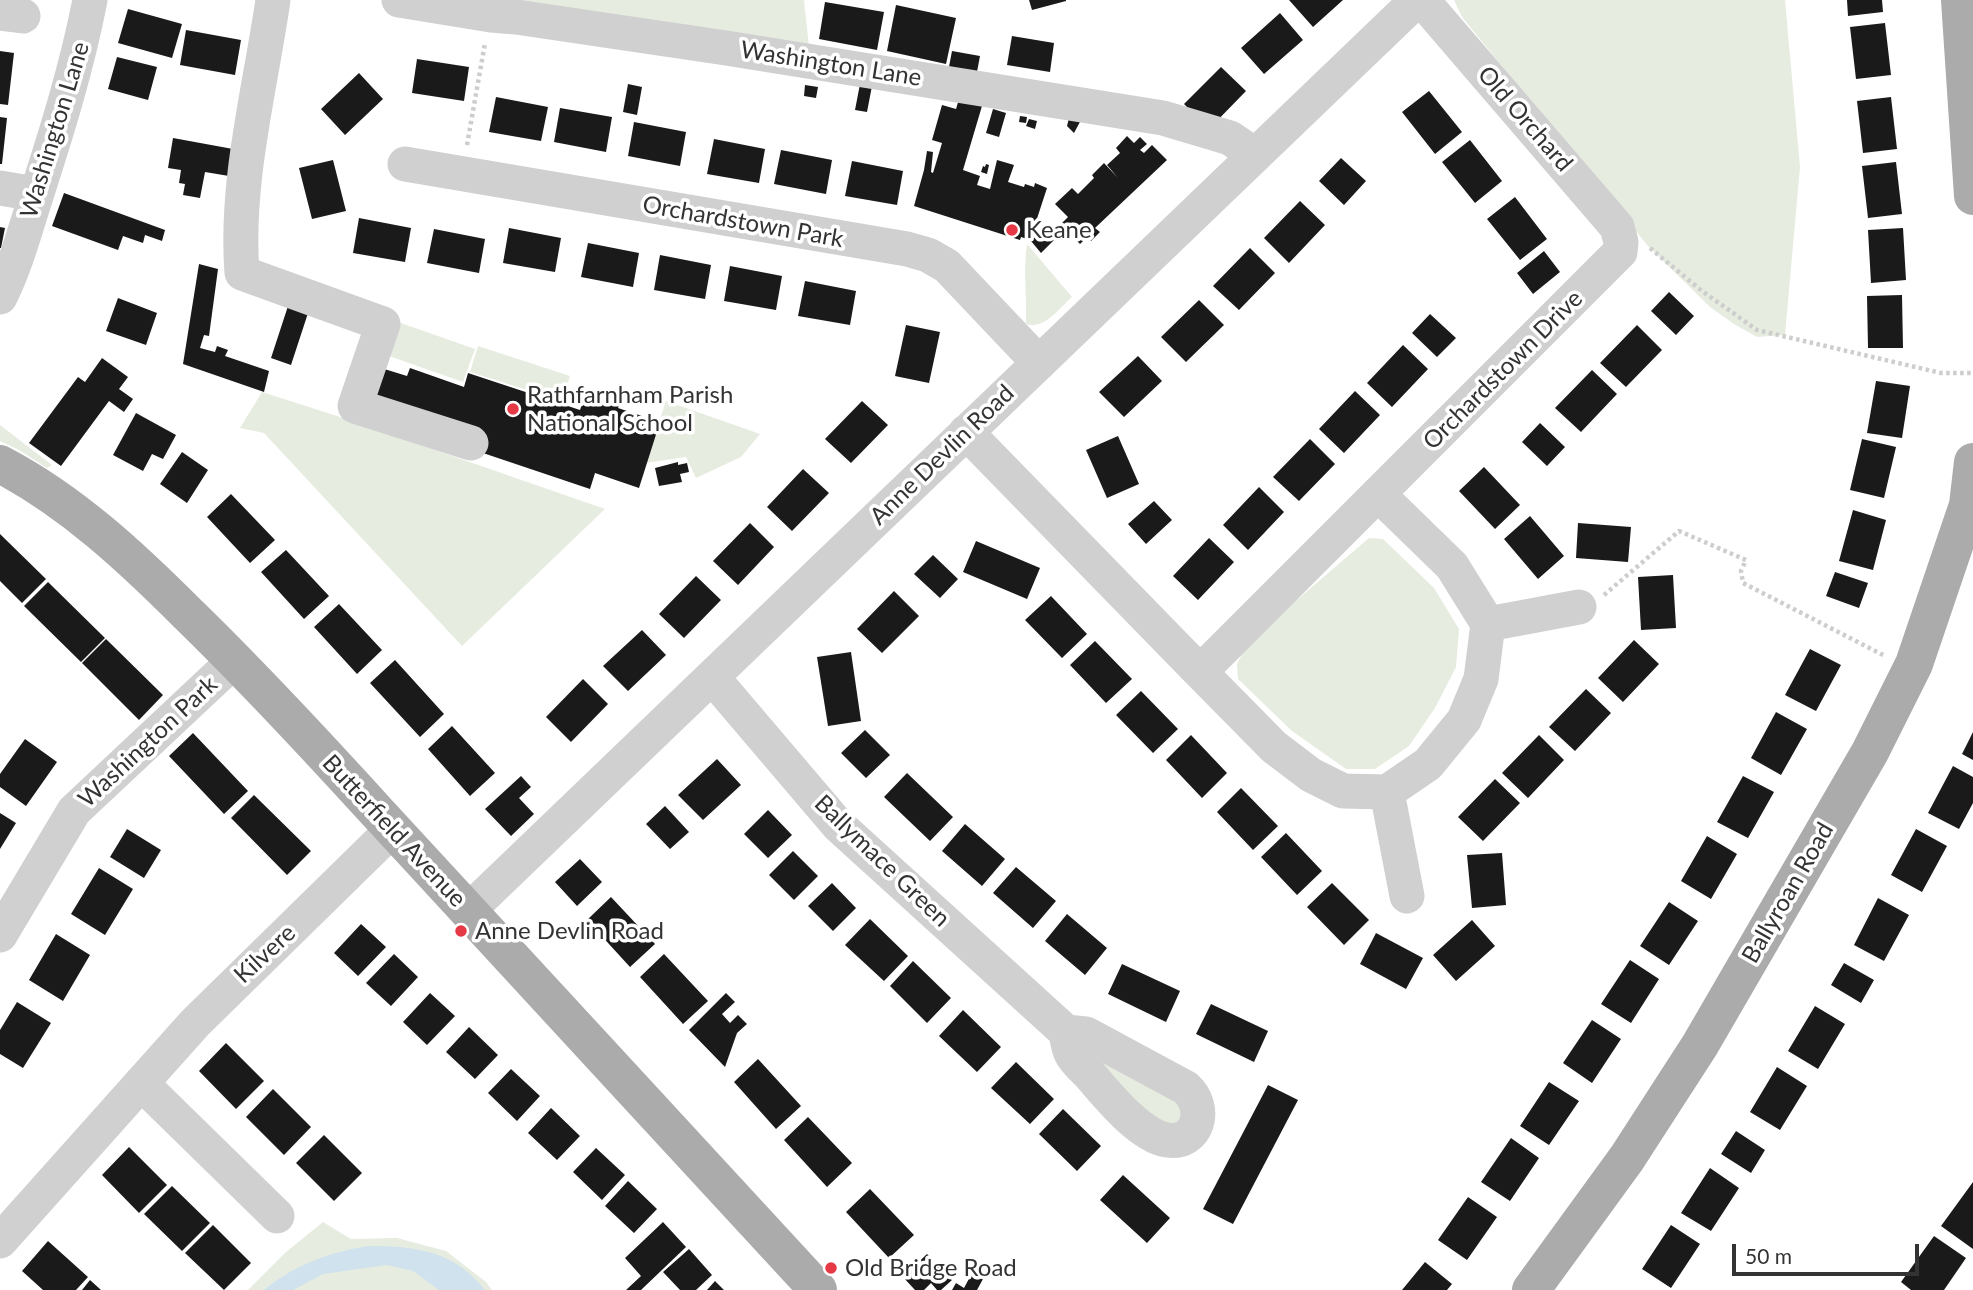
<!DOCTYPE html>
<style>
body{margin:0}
#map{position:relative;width:1973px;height:1290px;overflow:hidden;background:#fff;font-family:Lato,sans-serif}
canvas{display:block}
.scale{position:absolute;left:1732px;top:1244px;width:187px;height:32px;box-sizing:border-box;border:4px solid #333;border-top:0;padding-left:9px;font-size:21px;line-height:24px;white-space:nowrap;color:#333;-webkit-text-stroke:5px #fff;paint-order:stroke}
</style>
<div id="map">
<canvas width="1973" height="1290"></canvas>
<div class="scale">50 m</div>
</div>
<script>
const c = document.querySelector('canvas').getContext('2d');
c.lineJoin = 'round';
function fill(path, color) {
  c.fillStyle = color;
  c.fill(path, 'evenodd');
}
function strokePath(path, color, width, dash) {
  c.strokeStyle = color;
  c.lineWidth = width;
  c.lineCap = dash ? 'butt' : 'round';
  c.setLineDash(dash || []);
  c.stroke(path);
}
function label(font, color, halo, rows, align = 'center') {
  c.font = font + ' Lato,sans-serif';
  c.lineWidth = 7;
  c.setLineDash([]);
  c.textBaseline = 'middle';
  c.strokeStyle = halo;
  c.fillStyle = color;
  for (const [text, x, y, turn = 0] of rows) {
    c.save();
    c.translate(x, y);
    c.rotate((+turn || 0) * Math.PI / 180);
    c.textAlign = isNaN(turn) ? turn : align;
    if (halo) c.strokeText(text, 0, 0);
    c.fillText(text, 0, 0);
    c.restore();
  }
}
const green = new Path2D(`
 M515 0H804L809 47Z
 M1454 0H1785L1800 167 1785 335 1757 337 1734 324 1710 307 1648 246 1462 17Z
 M1027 244 1072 297C1059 308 1045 330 1026 324 1027 297 1023 271 1027 244Z
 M398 322 475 349 463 382 386 355Z
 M478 346 570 376 562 401 470 372Z
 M262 392 337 416 605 509 462 646 264 433 240 428Z
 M666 401 760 434 741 457 696 478 686 457 646 463Z
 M0 425 52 465 47 468 19 450 0 441Z
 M1369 538 1383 539 1434 588 1459 629 1456 667 1435 708 1409 746 1375 769H1346L1292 731 1238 679 1237 664 1249 641Z
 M1058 1029 1170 1080 1191 1125 1158 1137Z
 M323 1222 351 1239 397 1238 446 1251 486 1282 492 1290H248L286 1252Z`);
const water = new Path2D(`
 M368 1246C415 1246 453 1250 485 1290H439L413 1271 387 1265 323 1274 293 1290H264C294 1265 330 1252 368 1246Z`);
const building = new Path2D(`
 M1029 0H1066V1L1032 10Z
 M1289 0H1343L1313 27Z
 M1847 0H1882L1883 12 1848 16Z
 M825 2 884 12 877 50 819 39Z
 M896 5 956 18 946 64 887 51Z
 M128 9 182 24 172 58 118 43Z
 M1280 13 1303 40 1264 74 1241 48Z
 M1885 23 1891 75 1856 79 1850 27Z
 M186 30 241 40 235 75 180 65Z
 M1012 36 1054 43 1050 72 1007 65Z
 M0 51 14 53 8 105 0 104Z
 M952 51 980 56 976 77 948 72Z
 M117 57 157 67 148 100 108 89Z
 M417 59 469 67 464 101 412 93Z
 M1221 67 1246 91 1209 129 1184 104Z
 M359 73 383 99 345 135 321 109Z
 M628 84 642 87 637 115 623 112Z
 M860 84 872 86 867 112 855 110Z
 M805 85 818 87 816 98 804 96Z
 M1429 91 1462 132 1435 154 1402 112Z
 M496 97 548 107 541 141 489 132Z
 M1891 97 1897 149 1863 153 1857 101Z
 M959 99 982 106 963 170 980 176 977 185 990 189 997 160 1014 165 1008 182 1024 187 1025 184 1034 187 1035 183 1047 188 1030 240 1021 237 1020 240 914 206 924 170 927 151 933 152 931 172 933 173 942 143 932 140 942 105 956 109Z
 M560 108 612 117 606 152 554 142Z
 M993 109 1006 113 999 137 986 133Z
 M1020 116 1027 117 1026 123 1019 122Z
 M0 117 7 118 2 164H0Z
 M1069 118 1081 120 1074 133 1067 126Z
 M1029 119 1037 121 1035 129 1026 126Z
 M634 122 686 132 680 166 628 156Z
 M1127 136 1134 143 1140 137 1147 144 1140 150 1144 153 1152 145 1167 160 1095 228 1100 232 1091 241 1087 237 1080 244 1061 224 1068 217 1055 204 1072 188 1078 194 1094 178 1092 175 1104 163 1118 178 1107 165 1120 153 1116 148Z
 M173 138 233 149 229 176 205 172 200 198 183 195 185 184 179 183 181 170 168 168Z
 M714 139 765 149 759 183 707 174Z
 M1470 140 1502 181 1475 203 1442 162Z
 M781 150 832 160 826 194 774 184Z
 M1341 158 1366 181 1344 205 1319 181Z
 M333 160 346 211 312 219 299 168Z
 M852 161 903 171 897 205 845 196Z
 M1896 162 1902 214 1868 218 1862 166Z
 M986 164 989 165 987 174 981 172 983 166 985 167Z
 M64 193 165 230 162 241 145 235 143 243 123 236 118 250 52 226Z
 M1515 197 1547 239 1520 260 1487 219Z
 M1300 201 1325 225 1289 263 1264 238Z
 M359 218 411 228 405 262 353 253Z
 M0 227 5 228 1 248H0Z
 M1044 227 1055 239 1041 253 1031 241Z
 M509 228 561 238 555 272 503 263Z
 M1903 228 1906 280 1871 283 1868 230Z
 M434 229 485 239 479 273 427 263Z
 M588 243 639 253 633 287 581 277Z
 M1250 248 1275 273 1239 310 1213 286Z
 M1544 251 1560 272 1533 294 1517 273Z
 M660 255 711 265 705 299 654 290Z
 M199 264 218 269 209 336 204 335 200 348 215 352 217 346 228 350 225 356 269 371 264 392 183 364Z
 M730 266 782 276 776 310 724 301Z
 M805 281 856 291 850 325 798 316Z
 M1669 292 1694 316 1676 335 1651 311Z
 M1902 295 1903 348H1868L1867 296Z
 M118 298 157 313 146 345 106 331Z
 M1199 300 1224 325 1186 362 1161 337Z
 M289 303 309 310 291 365 271 358Z
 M1430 314 1456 338 1437 357 1412 333Z
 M906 325 940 332 929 383 895 376Z
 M1637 325 1662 350 1626 387 1600 363Z
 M1403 345 1428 369 1392 407 1367 383Z
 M1138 356 1162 381 1124 417 1099 392Z
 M102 358 128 377 119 389 133 399 124 412 109 401 61 466 29 443 78 377 85 382Z
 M381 368 407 376 410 368 464 387 468 373 580 410 583 401 586 398 600 396 620 403 618 408 660 422 639 488 595 473 590 489 480 452 372 398Z
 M1592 370 1617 394 1581 432 1555 408Z
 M1876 381 1910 386 1902 438 1867 433Z
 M1355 391 1380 415 1344 453 1319 429Z
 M862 401 888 425 851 463 825 439Z
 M136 413 176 435 163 459 152 454 143 471 113 455Z
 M1540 423 1565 447 1547 466 1522 442Z
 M1118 436 1139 484 1107 498 1086 450Z
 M1310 439 1335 464 1299 501 1273 477Z
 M1862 439 1896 447 1884 498 1850 490Z
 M182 452 208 470 187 503 160 484Z
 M678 462V465L687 463 689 472 680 474 682 482 659 486 655 468Z
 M1484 467 1520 505 1495 529 1459 491Z
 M803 469 829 493 792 531 767 507Z
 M1259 487 1284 512 1248 550 1223 525Z
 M231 494 275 540 250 563 207 517Z
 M1154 501 1172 520 1146 544 1128 524Z
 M1853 510 1886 520 1873 570 1839 561Z
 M1530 516 1564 556 1538 579 1504 539Z
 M750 523 774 547 738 585 713 561Z
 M1578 523 1631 527 1628 562 1576 558Z
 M0 534 46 579 22 603 0 581Z
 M1209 538 1234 562 1198 600 1173 576Z
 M976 541 1040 568 1027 599 963 572Z
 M286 550 329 596 304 619 261 572Z
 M933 555 958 579 940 598 914 574Z
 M1835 572 1868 583 1859 608 1826 596Z
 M1673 575 1676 628 1641 630 1638 577Z
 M696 576 721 600 684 638 659 614Z
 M48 582 105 638 81 662 24 606Z
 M894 591 919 616 882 653 857 629Z
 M1051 596 1087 634 1062 658 1025 620Z
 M339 604 382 650 357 674 314 627Z
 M642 630 666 655 628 691 603 666Z
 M106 639 163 695 139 720 82 663Z
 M1634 640 1659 664 1623 702 1598 678Z
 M1095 641 1132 679 1106 703 1070 665Z
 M1810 649 1841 665 1816 711 1785 695Z
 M851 652 861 721 828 726 817 657Z
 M395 660 444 714 420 737 370 683Z
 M583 679 608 704 571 742 546 717Z
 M1586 689 1611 713 1575 751 1549 727Z
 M1141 691 1178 729 1153 753 1116 715Z
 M1776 712 1807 729 1781 775 1751 758Z
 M452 726 495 773 470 796 428 749Z
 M865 730 890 755 866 778 841 753Z
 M1973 732V760L1962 754Z
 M193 733 248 791 224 814 169 756Z
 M1191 735 1227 773 1202 798 1166 760Z
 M1539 735 1564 760 1528 798 1502 773Z
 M25 739 57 762 26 806 0 787V774Z
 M717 759 741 785 703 820 678 795Z
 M1953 766 1973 777V803L1959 829 1928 813Z
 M907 773 953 817 930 841 884 797Z
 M521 776 531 787 519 798 534 814 511 836 485 809Z
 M1743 776 1774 792 1748 838 1717 822Z
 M1495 779 1520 803 1483 841 1458 817Z
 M1241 788 1278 826 1253 850 1217 812Z
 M254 795 311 851 287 875 231 818Z
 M665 806 689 832 670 849 646 824Z
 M768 810 792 835 768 858 744 834Z
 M0 813 16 823 0 849Z
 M965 824 1005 859 982 886 942 851Z
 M127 829 161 850 144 878 110 857Z
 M1916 829 1947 846 1922 892 1891 875Z
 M1286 833 1322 871 1297 895 1261 857Z
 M1707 836 1737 854 1711 899 1681 881Z
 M793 851 818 876 794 900 769 875Z
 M1502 853 1506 905 1472 908 1467 855Z
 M580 859 602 882 577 906 555 882Z
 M1016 867 1056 901 1033 928 993 893Z
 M99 868 133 889 105 935 71 914Z
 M832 883 856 908 833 931 808 906Z
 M1332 883 1369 920 1344 945 1307 907Z
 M611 897 655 944 630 967 587 920Z
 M1878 898 1909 915 1884 961 1854 945Z
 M1669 902 1698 921 1669 965 1640 946Z
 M1067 914 1107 948 1085 975 1045 941Z
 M870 919 908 956 884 981 845 945Z
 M1472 920 1495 946 1456 981 1433 955Z
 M361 924 386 947 358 976 334 953Z
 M1376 933 1423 958 1406 989 1360 964Z
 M56 934 90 955 63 1001 29 980Z
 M394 954 418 977 391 1006 366 983Z
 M664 954 708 1001 683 1024 640 977Z
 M1630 960 1659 979 1631 1023 1601 1004Z
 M913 961 951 998 927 1023 890 986Z
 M1844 963 1874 980 1861 1003 1831 985Z
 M1122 964 1180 991 1166 1022 1108 994Z
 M430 993 455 1016 427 1045 403 1022Z
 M726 993 735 1002 722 1014 730 1023 738 1015 747 1024 737 1033 725 1067 689 1030Z
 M17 1002 51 1023 23 1068 0 1054V1030Z
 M1211 1004 1268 1031 1254 1062 1196 1034Z
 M1815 1006 1845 1024 1818 1069 1788 1051Z
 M963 1010 1001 1047 977 1072 939 1036Z
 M1592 1020 1621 1039 1592 1083 1563 1063Z
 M469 1027 498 1055 475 1079 446 1052Z
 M226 1043 264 1081 236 1109 199 1071Z
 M758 1059 801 1106 776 1129 734 1082Z
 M1016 1062 1054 1099 1030 1124 991 1088Z
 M1777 1067 1807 1086 1780 1130 1750 1112Z
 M511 1069 540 1096 517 1121 488 1093Z
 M1549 1082 1579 1101 1549 1145 1520 1126Z
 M1268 1085 1298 1100 1233 1224 1203 1209Z
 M273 1089 311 1127 284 1155 246 1117Z
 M551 1108 580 1136 557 1160 528 1133Z
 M1063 1109 1101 1146 1077 1171 1039 1134Z
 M808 1117 852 1163 827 1187 784 1140Z
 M1736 1131 1765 1150 1751 1173 1721 1154Z
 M324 1135 362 1173 334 1201 296 1163Z
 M1511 1138 1539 1158 1510 1201 1481 1182Z
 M129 1147 167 1185 139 1213 102 1175Z
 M596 1148 625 1175 602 1200 573 1172Z
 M1710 1168 1739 1188 1711 1231 1681 1213Z
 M1123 1175 1170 1218 1147 1243 1100 1200Z
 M628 1181 657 1209 634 1233 605 1206Z
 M1973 1182V1249L1941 1226Z
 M172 1186 210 1223 182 1251 144 1214Z
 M870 1189 914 1235 889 1258 846 1212Z
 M1468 1197 1497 1217 1467 1260 1438 1240Z
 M663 1222 686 1247 641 1290H626L641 1276 625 1258Z
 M213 1225 251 1263 224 1290 185 1253Z
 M1671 1225 1700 1244 1671 1288 1642 1269Z
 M1934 1236 1966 1258 1944 1290H1911L1901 1282Z
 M48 1241 88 1277 76 1290H43L22 1271Z
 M689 1249 712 1275 696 1290H680L663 1272Z
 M927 1254 952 1280 941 1290H937L931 1283 924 1290H915L903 1277Z
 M1425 1262 1452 1284 1447 1290H1402Z
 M972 1273 983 1279 977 1290H952L956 1283 964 1288Z
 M90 1280 101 1290H82Z
 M715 1281 724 1290H707Z`);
const path = new Path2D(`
 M467 145 485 43
 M1650 248 1702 291 1757 330 1941 373H1973
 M1604 595 1679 531 1746 560 1741 571 1743 583 1885 656`);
const minor = new Path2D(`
 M273 0C260 90 235 182 242 273L383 324 355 406 471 443
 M399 0 491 15 516 17 726 48 1163 118 1230 138 1255 155
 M0 13 23 16
 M405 164 907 249 928 255 947 266 1039 363
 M0 188 36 194
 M0 297C16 265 25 230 36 196 57 131 77 67 90 0
 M966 432 1200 672 1620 252 1621 242 1617 227 1422 0
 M1488 624 1579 607
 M1200 672 1274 747 1311 775 1343 791 1387 792 1428 764 1464 720 1481 679 1488 624 1452 566 1378 494
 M712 677 838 825 1066 1032 1086 1034 1186 1088C1208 1108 1198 1145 1167 1140 1140 1136 1106 1094 1089 1074 1083 1068 1074 1060 1071 1053 1068 1047 1067 1038 1066 1032
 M1387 792 1407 896
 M468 911 1417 0
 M0 935 74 811 235 660
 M141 1083 277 1216
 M0 1241 195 1023 393 829`);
const major = new Path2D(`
 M1960 0 1973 196
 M0 464C71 501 131 557 187 613 253 677 315 744 377 812 524 971 671 1131 818 1290
 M1531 1290 1627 1158 1700 1045 1870 752 1914 664 1968 505 1973 462`);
const markers = [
 [1012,230,7,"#e63946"],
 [513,409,7,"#e63946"],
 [461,931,7,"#e63946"],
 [831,1268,7,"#e63946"]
];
const streetNames = [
 ["Washington Lane",831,64,9],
 ["Old Orchard",1525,119,49],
 ["Washington Lane",55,130,-73],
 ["Orchardstown Park",743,222,10],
 ["Orchardstown Drive",1503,370,-45],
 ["Anne Devlin Road",942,455,-44],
 ["Washington Park",148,742,-43],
 ["Butterfield Avenue",394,831,47],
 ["Ballymace Green",882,861,44],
 ["Ballyroan Road",1788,893,-60],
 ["Kilvere",265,954,-43]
];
const poiNames = [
 ["Keane",1026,230],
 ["Rathfarnham Parish",527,395],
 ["National School",527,423],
 ["Anne Devlin Road",475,931],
 ["Old Bridge Road",845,1268]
];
fill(green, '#e6ecdf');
fill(water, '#cfe2ee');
fill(building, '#1a1a1a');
strokePath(path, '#cdcdcd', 4.5, [3.5, 3.5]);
strokePath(minor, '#d0d0d0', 35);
strokePath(major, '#ababab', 38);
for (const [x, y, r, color] of markers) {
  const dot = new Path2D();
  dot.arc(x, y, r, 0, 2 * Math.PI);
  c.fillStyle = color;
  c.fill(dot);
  strokePath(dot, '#fff', 2.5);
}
label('24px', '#333', '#fff', streetNames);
label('24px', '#333', '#fff', poiNames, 'left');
</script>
